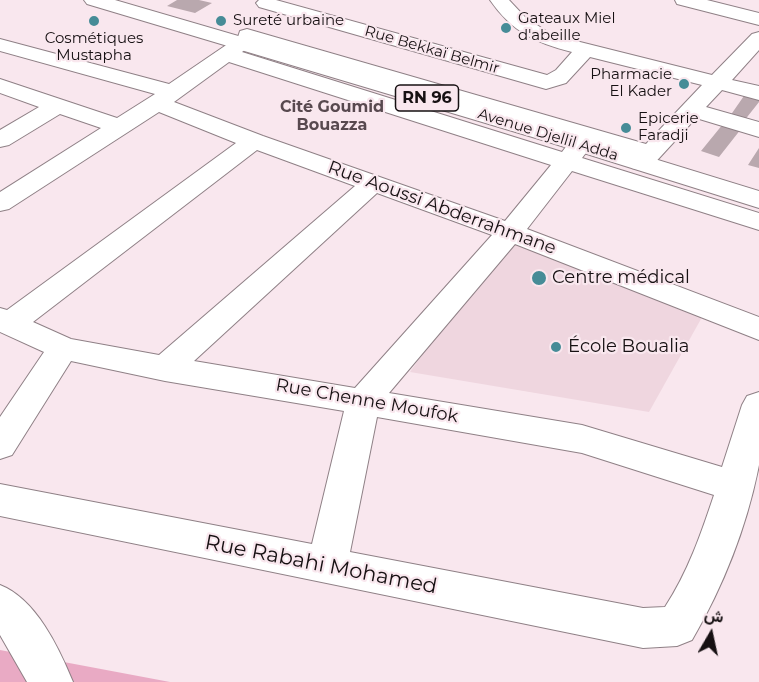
<!DOCTYPE html>
<meta charset="utf-8">
<style>
body{margin:0}
#map{position:relative;width:759px;height:682px;overflow:hidden;background:#f9e7ee;font-family:Montserrat,Vazirmatn,sans-serif}
canvas{display:block}
.north{position:absolute;left:681px;top:604px;width:60px;height:60px;-webkit-text-stroke:4px #f9e7ee;paint-order:stroke;rotate:9deg;font-size:16px;font-weight:700;line-height:24px;text-align:center;color:#161012}
.north::after{content:'';display:block;margin:auto;width:21px;height:27px;background:#161012;clip-path:polygon(50% 0,100% 100%,50% 72%,0 100%)}
</style>
<div id="map">
<canvas width="759" height="682"></canvas>
<div class="north">ش</div>
</div>
<script>
const c = document.querySelector('canvas').getContext('2d');
c.lineJoin = 'round';
function fill(path, color) {
  c.fillStyle = color;
  c.fill(path, 'evenodd');
}
function strokePath(path, color, width, dash) {
  c.strokeStyle = color;
  c.lineWidth = width;
  c.lineCap = dash ? 'butt' : 'round';
  c.setLineDash(dash || []);
  c.stroke(path);
}
function label(font, color, halo, rows, align = 'center') {
  c.font = font + ' Montserrat,sans-serif';
  c.lineWidth = 4.5;
  c.setLineDash([]);
  c.textBaseline = 'middle';
  c.strokeStyle = halo;
  c.fillStyle = color;
  for (const [text, x, y, turn = 0] of rows) {
    c.save();
    c.translate(x, y);
    c.rotate((+turn || 0) * Math.PI / 180);
    c.textAlign = isNaN(turn) ? turn : align;
    if (halo) c.strokeText(text, 0, 0);
    c.fillText(text, 0, 0);
    c.restore();
  }
}
const built = new Path2D(`
 M513 238 706 310 649 412 410 372 471 285Z`);
const forest = new Path2D(`
 M0 650 170 682H0Z`);
const building = new Path2D(`
 M177 0H199L212 3 195 13 167 6Z
 M746 93 759 97V102L744 121 730 116Z
 M723 124 741 129 719 157 701 151Z
 M759 148V168L748 165Z`);
const minor = new Path2D(`
 M259 0H276L547 75 556 70 572 52C536 43 512 32 490 0H509L525 17 552 35 712 75 752 34 759 32V50L732 80 759 86V100L722 90 706 107 759 122V137L696 118 650 168 641 170 632 168 629 163 634 156 591 143 592 145 582 158 759 213V230L572 171 527 229 759 317V340L515 244 389 393 582 425 722 467 742 405 747 396 759 392C759 415 759 442 759 465 747 526 723 587 692 640L677 646 643 648 0 516V484L312 544 344 411 165 381 71 361 12 455 0 459V417L44 352 0 332V308L7 310 236 143 159 112 9 209 0 211V192L101 128 60 114 9 145 0 147V130L39 107 0 93V79L117 118 155 94 0 51V39L169 84 238 37 240 31 247 29 646 144 702 85 590 57 566 83 546 89 259 7 256 3ZM253 43 576 139 571 140 562 152 242 52ZM229 62 551 165 505 221 263 136 174 102ZM257 150 355 186 159 355 71 339 33 322ZM377 193 492 235 355 388 194 361ZM377 417 582 453 714 495C701 534 688 572 665 607L643 608 350 552Z
 M675 0H707L759 13V25L677 4Z
 M0 585C36 599 59 648 73 682H27L0 635Z`);
const major = new Path2D(`
 M84 0H115L557 129 759 191V208L539 139 87 4Z`);
const markers = [
 [94,21,6,"#468c97"],
 [221,21,6,"#468c97"],
 [506,28,6,"#468c97"],
 [684,84,6,"#468c97"],
 [626,128,6,"#468c97"],
 [539,278,8,"#468c97"],
 [556,347,6,"#468c97"]
];
const farPoinames = [
 ["Gateaux Miel",518,19],
 ["d'abeille",518,36],
 ["Sureté urbaine",233,21],
 ["Cosmétiques",94,39,"center"],
 ["Mustapha",94,56,"center"],
 ["Pharmacie",672,75,"right"],
 ["El Kader",672,92,"right"],
 ["Epicerie",638,119],
 ["Faradji",638,136]
];
const farStreetnames = [
 ["Rue Bekkaï Belmir",432,50,16],
 ["Avenue Djellil Adda",548,135,17]
];
const shields = [
 [427,98,63]
];
const shieldNames = [
 ["RN 96",427,98]
];
const farNeighbourhoodnames = [
 ["Cité Goumid",332,107],
 ["Bouazza",332,125]
];
const streetNames = [
 ["Rue Aoussi Abderrahmane",442,208,20],
 ["Rue Chenne Moufok",367,401,10]
];
const poiNames = [
 ["Centre médical",552,278],
 ["École Boualia",568,347]
];
const nearStreetnames = [
 ["Rue Rabahi Mohamed",321,565,11]
];
fill(built, '#efd6df');
fill(forest, '#e9aac4');
fill(building, '#b9a8ae');
strokePath(minor, '#8f8086', 2);
strokePath(major, '#8f8086', 2);
fill(minor, '#fff');
fill(major, '#fff');
for (const [x, y, r, color] of markers) {
  const dot = new Path2D();
  dot.arc(x, y, r, 0, 2 * Math.PI);
  c.fillStyle = color;
  c.fill(dot);
  strokePath(dot, '#f9e7ee', 2);
}
label('15px', '#161012', '#f9e7ee', farPoinames, 'left');
label('15px', '#161012', '#f9e7ee', farStreetnames);
for (const [x, y, w] of shields) {
  const box = new Path2D();
  box.roundRect(x - w / 2, y - 13, w, 26, 4.5);
  c.fillStyle = '#f9e7ee';
  c.fill(box);
  strokePath(box, '#161012', 1.5);
}
label('bold 16px', '#161012', null, shieldNames);
label('bold 16px', '#58494f', '#f9e7ee', farNeighbourhoodnames);
label('18px', '#161012', '#f9e7ee', streetNames);
label('18px', '#161012', '#f9e7ee', poiNames, 'left');
label('21px', '#161012', '#f9e7ee', nearStreetnames);
</script>
